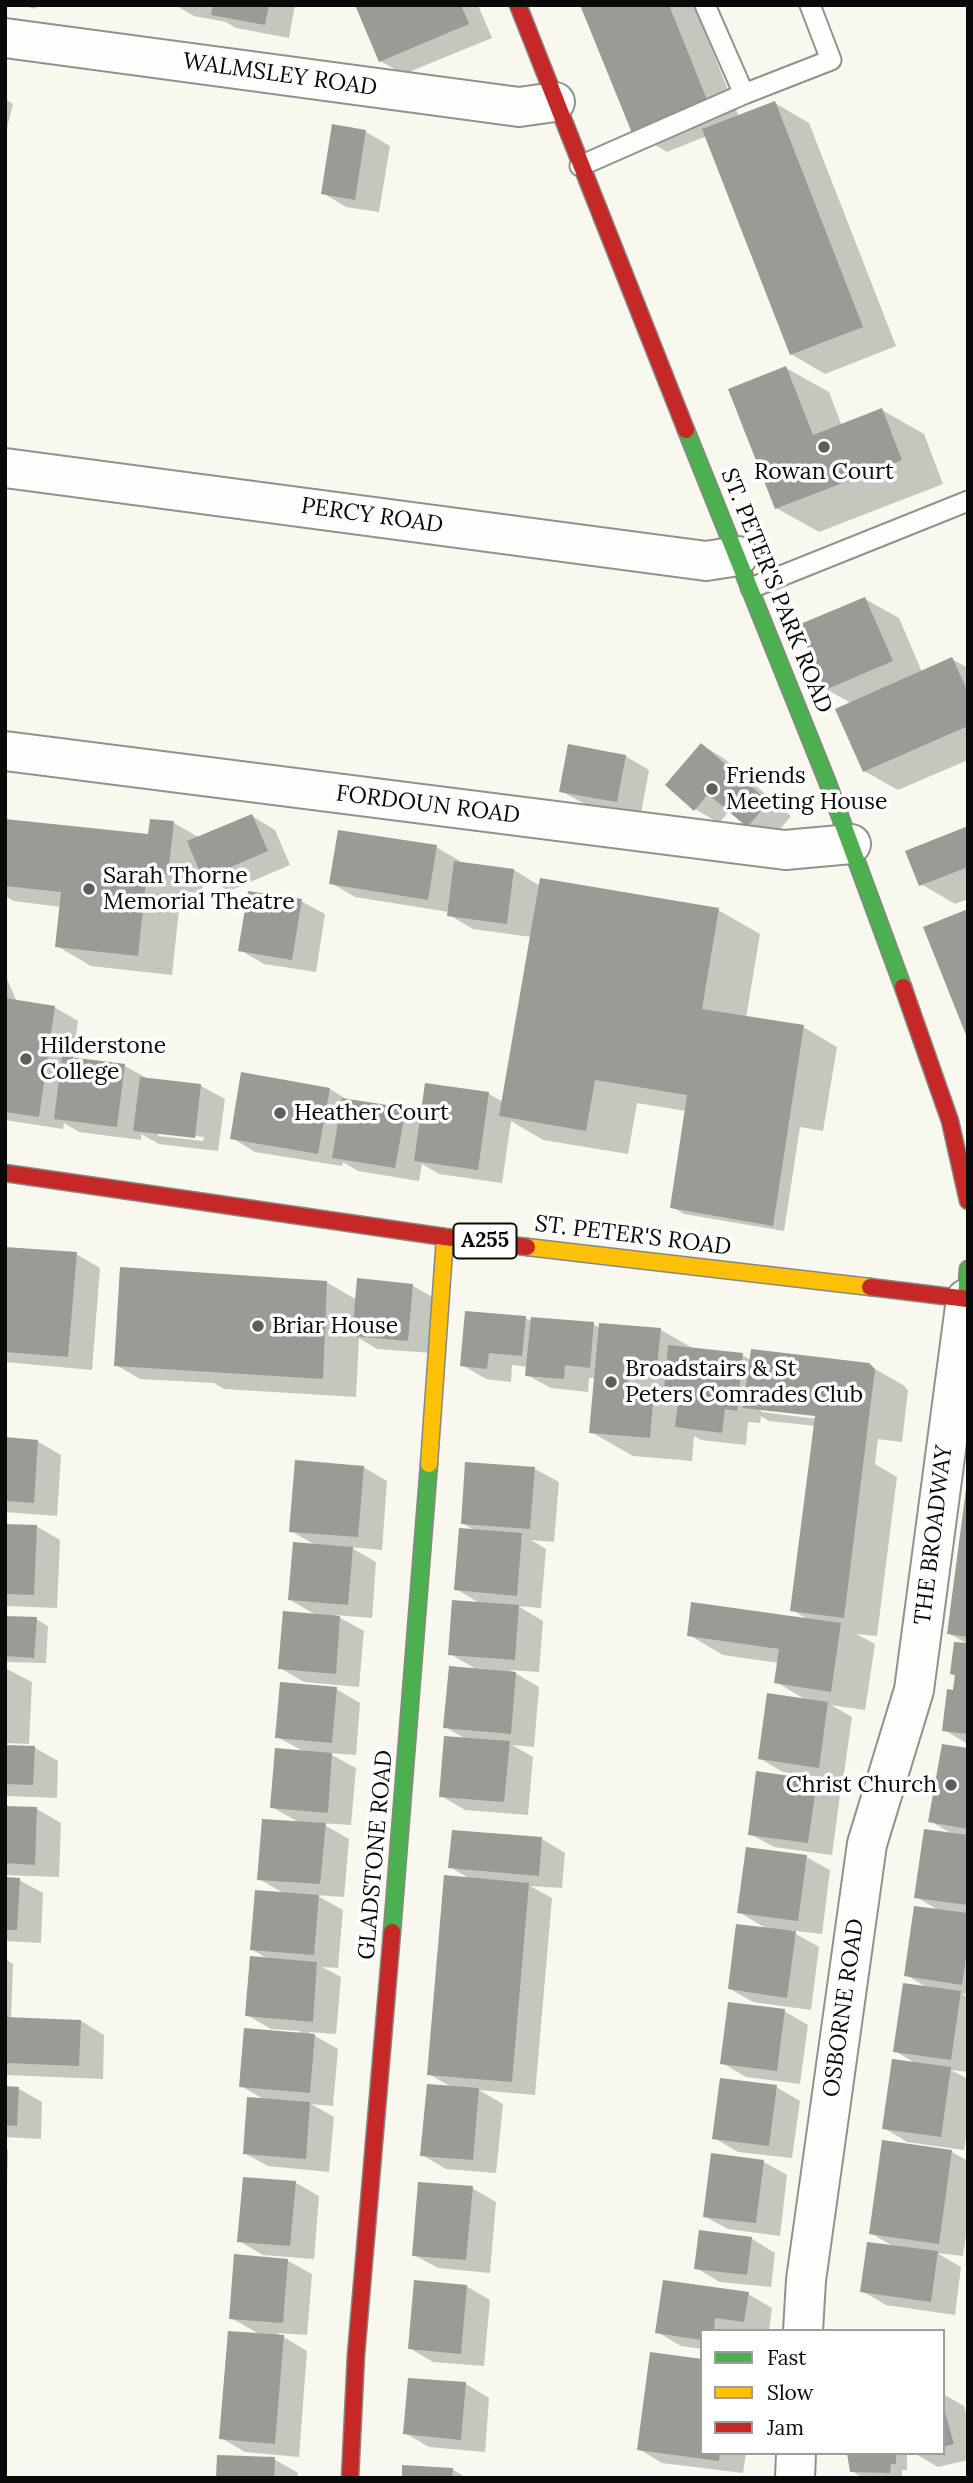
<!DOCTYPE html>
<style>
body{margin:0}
#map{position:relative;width:973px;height:2483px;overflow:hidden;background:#f9f8ee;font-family:Lora,serif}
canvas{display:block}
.frame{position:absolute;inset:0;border:7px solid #0a0a0a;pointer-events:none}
.legend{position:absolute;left:700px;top:2329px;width:245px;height:126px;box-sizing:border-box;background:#fff;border:2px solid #9d9d9d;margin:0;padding:9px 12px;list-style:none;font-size:21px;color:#0a0a0a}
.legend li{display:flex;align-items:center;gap:14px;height:35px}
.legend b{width:35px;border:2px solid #9d9d9d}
</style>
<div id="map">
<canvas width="973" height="2483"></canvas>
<div class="frame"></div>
<ul class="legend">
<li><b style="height:9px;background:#4caf50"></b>Fast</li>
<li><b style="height:9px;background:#ffc107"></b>Slow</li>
<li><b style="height:9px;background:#c62828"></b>Jam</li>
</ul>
</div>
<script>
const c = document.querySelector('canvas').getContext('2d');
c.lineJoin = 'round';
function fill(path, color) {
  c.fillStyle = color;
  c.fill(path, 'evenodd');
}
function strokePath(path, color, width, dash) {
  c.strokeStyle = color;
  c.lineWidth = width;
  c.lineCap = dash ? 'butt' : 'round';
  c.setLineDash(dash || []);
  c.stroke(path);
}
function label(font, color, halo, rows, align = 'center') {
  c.font = font + ' Lora,serif';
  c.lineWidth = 7;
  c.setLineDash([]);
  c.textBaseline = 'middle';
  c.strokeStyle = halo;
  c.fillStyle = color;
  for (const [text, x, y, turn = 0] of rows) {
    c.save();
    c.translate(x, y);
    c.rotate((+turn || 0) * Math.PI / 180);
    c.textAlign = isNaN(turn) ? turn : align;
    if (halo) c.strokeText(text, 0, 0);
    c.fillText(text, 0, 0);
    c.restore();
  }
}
const shadow = new Path2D(`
 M20 5H37L36 9Z
 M175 5H295L289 38 236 28 226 22 194 16Z
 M356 5H478L492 38 404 74 380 61Z
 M582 5H694L739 117 775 103 809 123 896 346 825 374 791 354 707 136 667 152 633 132Z
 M5 99 13 104 5 136Z
 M334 127 366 132 390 146 379 212 346 207 323 193Z
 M786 368 829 392 842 426 882 410 924 434 943 484 819 532 776 508Z
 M865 599 899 618 922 672 952 659 968 668V760L898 790 864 771 851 703 826 689Z
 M702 745 725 759 791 816 772 839 748 825 730 810 719 823 695 809Z
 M625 756 649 770 641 814 585 804 561 791Z
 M252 816 275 830 290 865 229 891 204 877 202 893 181 891 172 975 91 966 57 946 61 907 14 901 5 896V820L149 836 151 821 174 823 200 838Z
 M968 828V899L955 904 921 884Z
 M436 847 460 861 459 864 514 870 540 886 718 910 760 934 746 1018 803 1027 837 1047 823 1131 800 1127 784 1231 684 1214 672 1207 686 1111 637 1103 628 1154 543 1140 511 1121 502 1183 439 1174 422 1164 419 1181 358 1171 343 1162 342 1166 255 1152 232 1138 330 1089 349 1101 405 1110 422 1119 426 1085 489 1094 503 1102 531 937 473 929 449 915V912L355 897 331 883Z
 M301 901 325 914 316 972 264 964 240 950Z
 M5 974 17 1002 54 1007 78 1021 73 1059 125 1066 150 1080 201 1086 225 1099 218 1151 159 1144 141 1134V1140L79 1132 64 1123 63 1129 5 1120ZM158 1132 204 1137 203 1141 158 1136Z
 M5 1249 76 1254 100 1268 92 1370 5 1362Z
 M326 1282 357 1300 413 1286 436 1299 431 1353 377 1349 359 1338 356 1397 224 1389 214 1383 140 1379 116 1365Z
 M525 1318 532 1321 593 1324 600 1328 661 1330 696 1350 742 1355 751 1360 868 1365 903 1385 908 1390 902 1442 878 1439 875 1464 897 1477 877 1636 856 1634 875 1644 865 1710 831 1705 852 1717 843 1780 783 1772 759 1758 808 1701 776 1682 779 1663 723 1655 689 1635 809 1620 792 1610 816 1426 769 1421 761 1416 760 1423 748 1422 746 1445 701 1440 694 1436 692 1461 633 1456 591 1432 596 1378H589L588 1392 551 1388 527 1375 528 1367 512 1365 511 1382 486 1379 462 1365ZM761 1408 817 1415V1419L761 1412Z
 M5 1439 37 1441 61 1455 57 1516 5 1512Z
 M363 1467 387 1481 382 1550 350 1547 376 1562 372 1618 335 1615 364 1631 359 1687 304 1682 280 1668 318 1616 290 1600 317 1546 291 1531Z
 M535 1469 559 1482 554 1542 531 1540 546 1549 541 1608 518 1606 543 1621 539 1672 510 1670 539 1687 534 1747 512 1745 533 1757 528 1815 465 1810 441 1796 466 1739 445 1727 478 1670 450 1654 481 1604 456 1589 476 1531 462 1523Z
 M968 1500V1644L948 1633Z
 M5 1525 36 1526 60 1540 57 1608 5 1606Z
 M5 1618 36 1619 48 1626 46 1663 5 1662Z
 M968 1645V1744L944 1730 956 1676 952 1674Z
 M5 1668 32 1682 29 1744 5 1743Z
 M336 1689 360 1703 356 1755 328 1753 356 1768 351 1825 321 1823 349 1839 344 1897 316 1895 343 1910 338 1968 322 1967 341 1977 336 2034 308 2032 338 2049 333 2106 311 2104 334 2117 329 2172 268 2166 244 2153 265 2100 241 2086 299 2034 300 2031 271 2029 247 2015 270 1960 251 1949 285 1894 259 1879 300 1823 272 1807 305 1752 277 1737Z
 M5 1747 35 1748 58 1761 57 1798 5 1796Z
 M968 1750V1994H962L968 1997V2072L951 2070 968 2079V2125L964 2150 907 2142 884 2128 918 2065 895 2051 928 1988 906 1975 940 1911 916 1897 954 1835 930 1821Z
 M817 1782 840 1795 832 1855 774 1847 750 1834Z
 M5 1808 37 1809 61 1823 59 1877 5 1875Z
 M542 1839 565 1853 562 1888 530 1886 552 1898 535 2095 479 2090 503 2104 496 2173 446 2169 422 2155 453 2088 429 2074 472 1880 450 1867Z
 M806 1857 830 1870 822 1934 789 1930 819 1947 811 2010 753 2002 730 1989 769 1930 739 1912Z
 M5 1879 19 1880 43 1893 41 1943 5 1941Z
 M5 1959 13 1964 11 2019 81 2021 104 2035 103 2079 5 2075Z
 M784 2011 808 2025 800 2084 746 2077 722 2063Z
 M776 2087 800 2101 792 2158 738 2152 714 2138Z
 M5 2088 19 2089 42 2102 41 2139 5 2137Z
 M5 2148 8 2150 6 2218H5Z
 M952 2152 968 2161V2221L963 2256 937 2253 961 2267 955 2315 886 2305 862 2291 895 2247 870 2233Z
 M764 2162 787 2175 780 2236 728 2229 704 2216Z
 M296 2183 319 2196 314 2259 263 2255 239 2241Z
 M472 2188 496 2202 490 2273 438 2268 414 2255Z
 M752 2239 775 2253 771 2287 720 2282 696 2268Z
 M236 2256 288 2261 312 2274 307 2335 277 2333 307 2351 299 2457 245 2452 221 2438 261 2335 231 2318Z
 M466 2286 490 2300 484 2366 433 2362 409 2348Z
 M748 2294 772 2308 769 2331H702V2349L681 2346 657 2332Z
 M466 2384 489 2398 485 2452 429 2447 405 2433Z
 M943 2394 964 2406 968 2421V2460L938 2467 914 2453H943Z
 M639 2449 702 2453H746L743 2473 662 2463Z
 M849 2453H907V2470H902V2478H863L852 2471Z
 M274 2459 298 2473V2478H218Z
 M452 2469 467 2478H403Z`);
const building = new Path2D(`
 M213 5H269L265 25 211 15Z
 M355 5H461L469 24 379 62Z
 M580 5H669L708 102 632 133Z
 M775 101 863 327 790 355 702 129Z
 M332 124 366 130 355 200 321 194Z
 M786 366 813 435 882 408 902 460 775 509 728 389Z
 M865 597 893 661 825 690 798 625Z
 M952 657 968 692V726L863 772 835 709Z
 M701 743 769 802 747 827 708 794 694 811 665 785Z
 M568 744 626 755 617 802 559 792Z
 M252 814 268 851 203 879 187 841Z
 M5 819 148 834 150 819 174 821 168 875 147 872 138 956 55 947 61 892 5 886Z
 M968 826V867L919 886 905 851Z
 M338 830 437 845 428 900 329 884Z
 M454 861 514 869 507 924 447 916Z
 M540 878 719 908 702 1009 804 1025 773 1226 670 1208 687 1095 595 1080 586 1131 499 1116Z
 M248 891 302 899 292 960 238 951Z
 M968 909V1040L923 927Z
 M5 998 55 1006 39 1117 5 1112Z
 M62 1056 125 1064 117 1127 54 1119Z
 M241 1072 330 1088 318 1154 230 1139Z
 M140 1077 201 1084 195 1138 133 1131Z
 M425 1083 489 1092 478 1170 414 1161Z
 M342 1098 406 1108 395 1168 332 1158Z
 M5 1247 77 1252 68 1357 5 1352Z
 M120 1267 327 1281 323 1379 114 1366Z
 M357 1278 413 1284 408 1341 352 1336Z
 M465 1311 526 1316 522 1356 489 1353 487 1369 460 1366Z
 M531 1317 594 1322 590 1368 565 1365 564 1379 525 1376Z
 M599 1323 661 1328 656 1376 629 1373 628 1389 654 1391 650 1438 589 1433Z
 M668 1345 743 1353 737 1411 725 1409 722 1433 675 1427 678 1402 663 1401Z
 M751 1349 869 1363 875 1369 844 1618 790 1611 815 1416 743 1408Z
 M5 1437 38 1440 34 1503 5 1501Z
 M295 1460 364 1466 358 1537 289 1532Z
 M465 1462 535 1467 530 1529 461 1524Z
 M966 1489H968V1637L947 1634Z
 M5 1524 37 1525 34 1595 5 1594Z
 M459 1528 522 1533 517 1596 454 1590Z
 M293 1542 353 1547 348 1605 288 1600Z
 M452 1600 519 1605 515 1660 448 1655Z
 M691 1602 841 1623 831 1692 774 1683 779 1649 687 1636Z
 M283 1611 340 1616 336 1674 278 1669Z
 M5 1616 37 1617 34 1658 5 1656Z
 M954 1642 968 1643V1734L942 1731 947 1689 953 1690 955 1675 950 1674Z
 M449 1666 516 1672 511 1734 443 1728Z
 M280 1682 337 1687 332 1743 275 1738Z
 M767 1693 828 1702 819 1768 758 1759Z
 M444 1736 510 1741 504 1802 439 1797Z
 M942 1744 968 1748V1829L928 1822Z
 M5 1745 35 1746 33 1785 5 1784Z
 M275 1748 332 1753 328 1813 270 1808Z
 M756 1771 817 1780 808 1843 748 1835Z
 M5 1806 37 1807 35 1865 5 1863Z
 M262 1819 326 1823 320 1884 257 1880Z
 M924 1829 968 1835V1905L914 1898Z
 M452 1830 542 1837 539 1876 448 1868Z
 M746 1847 807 1855 798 1921 737 1913Z
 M444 1875 529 1883 512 2082 427 2075Z
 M5 1877 20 1878 17 1930H5Z
 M255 1890 319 1895 314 1955 250 1950Z
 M914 1906 968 1913V1945L962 1985 904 1976Z
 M736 1924 796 1931 787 1998 728 1989Z
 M250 1956 317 1962 313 2022 245 2016Z
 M903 1983 961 1991 951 2060 893 2052Z
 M728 2002 785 2009 777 2071 720 2064Z
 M5 2017 81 2020 79 2066 5 2063Z
 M244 2028 315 2034 310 2093 239 2087Z
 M892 2059 951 2067 941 2137 882 2129Z
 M720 2078 777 2085 769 2146 712 2139Z
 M427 2084 479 2088 473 2160 420 2156Z
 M5 2086 19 2087 17 2126 5 2125Z
 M247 2097 310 2102 306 2159 243 2154Z
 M882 2140 952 2150 939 2244 869 2234Z
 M711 2153 764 2160 756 2223 703 2217Z
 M243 2177 296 2181 290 2246 237 2242Z
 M418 2182 473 2186 466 2260 412 2256Z
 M699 2230 752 2237 747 2275 694 2269Z
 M867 2242 938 2251 931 2302 860 2292Z
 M234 2254 288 2259 283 2323 229 2319Z
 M414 2280 467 2285 461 2354 408 2349Z
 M663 2280 749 2292 744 2322 715 2318 714 2331H702V2340L655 2333Z
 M228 2331 284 2335 275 2444 219 2439Z
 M650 2352 702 2359V2453H720L719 2461 637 2450Z
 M408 2378 466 2382 461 2440 403 2434Z
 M943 2405 954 2444 943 2447Z
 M847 2453H896V2464H891L890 2473 850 2472Z
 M217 2455 275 2457 274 2478H216Z
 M402 2465 453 2468 452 2478H402Z`);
const lane = new Path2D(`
 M705 5 744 94
 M580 166 744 94 831 60 810 5
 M751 588 968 501`);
const street = new Path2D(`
 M5 38 519 107 555 102
 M5 468 706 561 738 556
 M5 751 785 850 851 844
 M803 2331 806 2280 867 1844 914 1690 966 1299
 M795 2478 796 2453`);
const fast = new Path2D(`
 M686 430 827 781 903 987
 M966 1299 968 1269
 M392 1932 429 1464`);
const slow = new Path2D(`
 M527 1247 870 1287
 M429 1464 445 1237`);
const jam = new Path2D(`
 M518 5 686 430
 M903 987 950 1121 968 1201
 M5 1173 445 1237 527 1247
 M870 1287 968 1299
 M350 2478 356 2355 392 1932`);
const markers = [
 [824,447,7,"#5e5d5a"],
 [712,789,7,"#5e5d5a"],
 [89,889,7,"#5e5d5a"],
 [26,1059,7,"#5e5d5a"],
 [280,1113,7,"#5e5d5a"],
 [258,1326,7,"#5e5d5a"],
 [611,1382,7,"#5e5d5a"],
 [951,1785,7,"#5e5d5a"]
];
const shields = [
 [485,1241,63]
];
const shieldNames = [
 ["A255",485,1241]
];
const streetNames = [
 ["WALMSLEY ROAD",280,75,8],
 ["PERCY ROAD",372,516,8],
 ["ST. PETER'S PARK ROAD",776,591,68],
 ["FORDOUN ROAD",428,805,7],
 ["ST. PETER'S ROAD",633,1236,7],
 ["THE BROADWAY",934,1535,-83],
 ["GLADSTONE ROAD",376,1855,-85],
 ["OSBORNE ROAD",844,2008,-82]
];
const poiNames = [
 ["Rowan Court",824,472,"center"],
 ["Friends",726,776],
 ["Meeting House",726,802],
 ["Sarah Thorne",103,876],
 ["Memorial Theatre",103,902],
 ["Hilderstone",40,1046],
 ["College",40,1072],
 ["Heather Court",294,1113],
 ["Briar House",272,1326],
 ["Broadstairs & St",625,1369],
 ["Peters Comrades Club",625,1395],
 ["Christ Church",937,1785,"right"]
];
fill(shadow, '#0003');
fill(building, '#9c9a94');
strokePath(lane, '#92918d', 23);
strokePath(street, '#92918d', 42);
strokePath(fast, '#888883', 19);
strokePath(slow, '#888883', 19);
strokePath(jam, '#888883', 19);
strokePath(lane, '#fefefc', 19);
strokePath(street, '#fefefc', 38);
strokePath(fast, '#4caf50', 16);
strokePath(slow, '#ffc107', 16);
strokePath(jam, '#c62828', 16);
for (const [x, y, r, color] of markers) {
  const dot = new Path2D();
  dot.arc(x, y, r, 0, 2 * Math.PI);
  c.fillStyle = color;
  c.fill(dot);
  strokePath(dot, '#fff', 2.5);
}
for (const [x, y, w] of shields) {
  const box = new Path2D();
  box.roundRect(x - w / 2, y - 17.5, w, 35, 5);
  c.fillStyle = '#fff';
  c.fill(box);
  strokePath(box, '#0a0a0a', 2);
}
label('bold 21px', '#0a0a0a', null, shieldNames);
label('23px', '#0a0a0a', '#fff', streetNames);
label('23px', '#0a0a0a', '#fff', poiNames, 'left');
</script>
